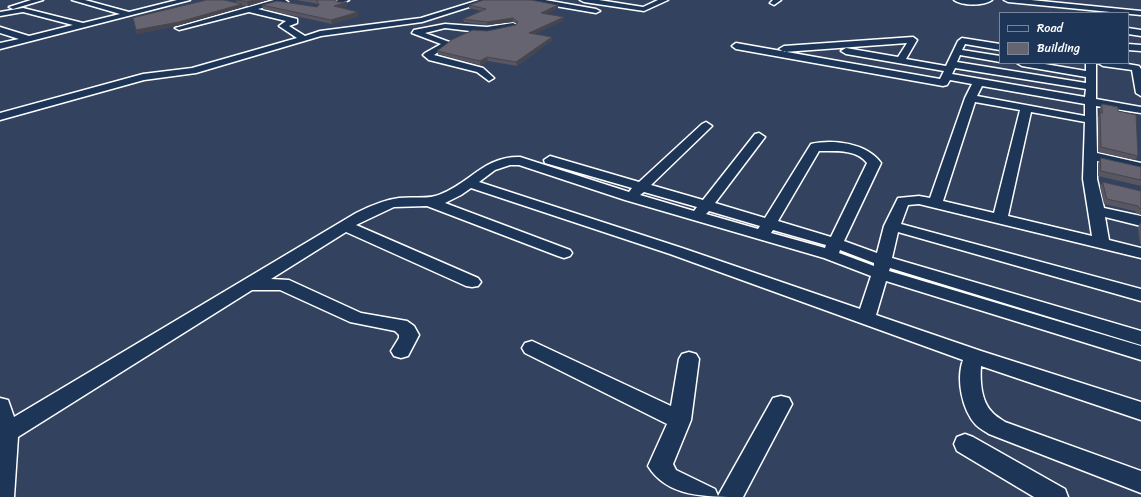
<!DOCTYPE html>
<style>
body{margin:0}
#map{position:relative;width:1141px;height:497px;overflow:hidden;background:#33435f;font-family:Sriracha,sans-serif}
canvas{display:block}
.legend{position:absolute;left:999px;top:12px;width:130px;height:52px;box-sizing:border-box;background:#1d3557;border:1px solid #77869a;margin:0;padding:5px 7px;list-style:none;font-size:12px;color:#fff}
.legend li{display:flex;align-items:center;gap:8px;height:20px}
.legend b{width:20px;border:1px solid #77869a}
</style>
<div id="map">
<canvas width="1141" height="497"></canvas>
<ul class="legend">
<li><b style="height:5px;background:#1d3557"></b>Road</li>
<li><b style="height:11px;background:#666471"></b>Building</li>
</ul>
</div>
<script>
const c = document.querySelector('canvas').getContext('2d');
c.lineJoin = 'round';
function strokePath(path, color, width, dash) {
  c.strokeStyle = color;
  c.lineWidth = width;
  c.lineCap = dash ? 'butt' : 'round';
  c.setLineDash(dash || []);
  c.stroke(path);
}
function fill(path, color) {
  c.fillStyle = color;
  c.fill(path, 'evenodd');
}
const street = new Path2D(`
 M31 0H43L13 9 9 7Z
 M72 0H85L129 12 177 0H190L0 49V43L19 39 0 33V27L29 36 73 25 23 12 0 16V12L23 8 83 23 120 14Z
 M274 0H285L288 2 258 9 297 19V23L289 26 305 36 320 31 421 18 479 0H491L422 22 321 36 196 73 144 80 0 120V113L143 74 192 68 297 38 279 26 286 21 249 12 179 30 175 28Z
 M338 0H349L339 4 335 2Z
 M528 0H545L596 9 600 11 596 13 532 2Z
 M580 0H599L643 7 658 0H668L644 11 584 2Z
 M773 0H781L774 5 770 3Z
 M954 0H992C984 6 962 6 954 0Z
 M1004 0H1031L1141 11V15L1008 2Z
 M513 23 517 25 516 27 487 33 445 28 425 33 452 43 434 55 483 68 494 78 489 81 477 72 429 60 423 55 425 53 441 44 412 33 414 30 445 24 487 27Z
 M1128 28 1141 30V36L1128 34Z
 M913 37 917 40 906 59 946 66 958 41 962 38 1000 44V50L965 44 962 50 1000 56V62L960 55 957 62 1086 83V77L1022 66 1017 63H1039L1086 71V63H1096V99L1141 107V113L1096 106 1097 153 1141 163V171L1097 161V179L1104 208 1141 216V226L1105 217 1109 240 1141 248V258L919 204 908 205 901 224 1141 289V301L898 232 892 258 1141 331V345L890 268 889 271 1141 346V360L886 281 876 315 981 351 1141 402V420L981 366C980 380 981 401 992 412 995 416 1001 419 1005 422L1141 471V493L989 434C985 431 980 429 976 425 962 410 956 379 963 360L670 254 471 188 461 195 445 203 570 250 572 253 570 256 564 258 558 256 427 206 394 207 356 225 478 278 481 282 478 286 472 287 466 286 346 232 271 279 289 280 361 313 407 321 414 326 419 335 408 356 401 358 394 356 391 351 399 338V335L395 331 350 322 280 290H252L18 437 14 497H0V398L8 400 14 417 356 213C370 206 384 200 399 198 413 196 428 200 441 194 471 182 485 156 520 157L629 192 632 188 545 163 544 160 550 156 639 182 702 124 706 122 712 126 710 128 651 185 703 200 755 134 759 133 765 137 715 203 765 218 811 144C833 139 867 143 881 163L844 241 877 253 884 226 898 198 919 196 930 198 965 98 972 84 950 80 947 85 943 86 736 49 732 46 736 43 940 79 944 71 846 54 841 51 846 48 898 57 907 43 784 52 779 49 784 46ZM955 68 1086 89 1085 97 952 74ZM982 86 1085 104V116L977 96ZM975 102 1020 110 994 213 943 201ZM1031 112 1085 122 1083 179 1092 236 1008 216ZM819 151C835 151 857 149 867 163L831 237 778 221ZM510 165H519L625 200 824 258 871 276 860 309 682 248 479 182 495 170ZM644 192 697 207 694 211 640 195ZM709 211 760 226 758 229 706 214ZM773 230 826 245 825 248 771 233ZM840 250 874 263V266L839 253Z
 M1128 44 1141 45V51L1128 50Z
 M1098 63H1122L1139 66 1141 69V96L1136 93 1132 70 1103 66Z
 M532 341 671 406 679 359 682 354 689 352 696 354 699 359 691 420 673 464 676 470 715 489 718 496 773 398 781 396 789 398 792 404 743 497C705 497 667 497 648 466L667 424 525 353 522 348 525 343Z
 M965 434 973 437 1065 489 1068 497H1034L957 451 954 444 957 437Z`);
const wall = new Path2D(`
 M236 0H268L248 6 242 5 243 7 180 25 137 34 136 30 237 3Z
 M296 0H335L338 2H347V6L341 7 359 16 332 24 263 9 262 5 317 7 319 5 318 4Z
 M469 5 558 8 545 14 564 17V20L534 34 552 40 517 66 488 61 480 65 438 54 437 51 487 31 516 25 517 24 513 22 487 25 464 22 463 19 481 11 469 8Z
 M1102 104 1118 111 1138 156 1135 160 1098 152V117L1100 113V108Z
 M1101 158 1141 167V186L1098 176V163Z
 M1103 182 1141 191V215L1136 213 1135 211 1104 204 1100 187Z
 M1141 222V244H1140L1138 227Z`);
const shadedWall = new Path2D(`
 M254 0H268L248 6 247 2Z
 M347 2V6L335 9 334 6Z
 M242 4 243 7 180 25 137 34 136 30Z
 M558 5V8L541 17V13Z
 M358 12 359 16 332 24 331 20Z
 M564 17V20L529 37V33Z
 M513 18V22L487 25V22Z
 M552 37V40L517 66 516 62Z
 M487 57 488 61 480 65V61Z`);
const building = new Path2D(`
 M207 0H224L242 4 179 22 136 30 133 18Z
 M237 0H254L247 2Z
 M317 0H335L338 2H347L334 6 358 12 331 20 262 5 277 1 317 7 319 5Z
 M484 0H531L558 5 541 13 564 17 529 33 552 37 516 62 487 57 480 61 437 51 453 39 473 30 487 31 516 25 518 22 513 18 487 22 463 19 486 9 469 5Z
 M1102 104 1118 107V111L1136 115 1138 156 1101 147 1100 112 1102 113Z
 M1101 158 1141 167V180L1101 171Z
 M1103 182 1141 191V209L1139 208 1138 206 1107 199Z`);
strokePath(street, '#fff', 3);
fill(street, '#1d3557');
fill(wall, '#585661');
fill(shadedWall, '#47464f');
fill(building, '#666471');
strokePath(building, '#47464f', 1);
</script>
